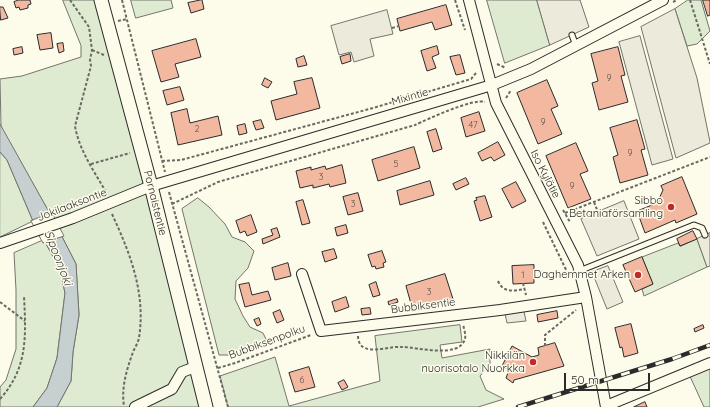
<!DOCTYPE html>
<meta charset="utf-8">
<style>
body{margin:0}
#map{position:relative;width:710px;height:407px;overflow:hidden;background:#fdfbea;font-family:Quicksand,sans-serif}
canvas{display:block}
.scale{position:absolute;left:564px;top:373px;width:86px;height:18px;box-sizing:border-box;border:2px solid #2b2b2b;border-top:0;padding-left:5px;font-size:12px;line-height:14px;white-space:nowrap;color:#2b2b2b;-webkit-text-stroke:3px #fdfbea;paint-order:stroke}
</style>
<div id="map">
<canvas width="710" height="407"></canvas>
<div class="scale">50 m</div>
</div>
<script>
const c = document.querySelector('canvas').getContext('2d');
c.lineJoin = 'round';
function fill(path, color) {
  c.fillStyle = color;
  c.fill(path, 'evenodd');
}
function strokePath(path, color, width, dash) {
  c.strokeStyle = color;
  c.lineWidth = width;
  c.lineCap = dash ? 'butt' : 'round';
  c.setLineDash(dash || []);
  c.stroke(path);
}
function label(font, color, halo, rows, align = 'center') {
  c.font = font + ' Quicksand,sans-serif';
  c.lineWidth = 3;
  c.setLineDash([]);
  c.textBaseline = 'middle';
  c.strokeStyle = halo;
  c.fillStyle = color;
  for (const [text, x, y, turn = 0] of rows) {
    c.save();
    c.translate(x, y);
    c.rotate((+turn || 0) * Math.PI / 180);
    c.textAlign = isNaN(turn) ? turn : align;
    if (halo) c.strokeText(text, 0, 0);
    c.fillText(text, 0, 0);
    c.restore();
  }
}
const green = new Path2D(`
 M63 0H101L206 407H57L71 381 73 352 79 315 76 264 54 221 1 127 0 79 22 76 81 57V46Z
 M131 0H171L173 8 136 18Z
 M487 0H537L550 45 505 63Z
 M688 0H701L710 31 697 44 687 46 675 9Z
 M0 152 7 160 33 221 0 237Z
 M198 198 209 207 225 224 232 237 245 242 254 251 248 268 236 281 235 299 243 316 250 327 263 333 268 343 237 355H219L182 209Z
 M697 239 707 267 644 296 642 289 653 284 642 257 678 243 680 246Z
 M44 240 60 269 65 293 57 358 47 388 33 407H0V387L6 380 16 349V290L14 253Z
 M460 325 462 342 440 345 442 358 490 349V364L480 376 486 390 504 399 478 407H228L220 376 275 357 289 406 380 381 375 336Z
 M710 363V407H704L688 372Z`);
const parking = new Path2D(`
 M537 0H580L589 27 550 45Z
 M675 9 697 78 710 142V143L676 158 641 27Z
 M387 10 393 34 370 39 374 56 354 62 351 52 339 55 331 26Z
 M640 36 673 159 652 165 619 42Z
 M624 201 639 239 597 256 581 219Z
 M710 233V266L707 267 697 239Z
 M608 266 623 302 607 309 592 272Z
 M523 307 526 321 507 323 504 309Z`);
const water = new Path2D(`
 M0 124 54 221 76 264 79 315 73 352 71 381 57 407H33L47 388 57 358 65 293 60 269 33 221 7 160 0 152Z`);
const pier = new Path2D(`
 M52 213 64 236 43 243 31 221Z`);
const building = new Path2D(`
 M19 0H30L31 4 28 5V8L20 10 19 7 16 8 14 2Z
 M202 0 204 9 191 13 188 3Z
 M703 0H710V15L708 16Z
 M446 5 452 25 435 30 432 22 400 31 397 19Z
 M0 7H3L8 18 1 20Z
 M51 33 53 48 40 50 37 35Z
 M196 39 201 57 175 64 179 77 161 82 152 51Z
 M63 43 64 51 59 53 57 44Z
 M437 46 439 54 432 57 436 68 427 71 421 51Z
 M22 47 23 53 14 55 13 49Z
 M618 47 625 75 621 76 628 102 599 110 592 83 598 81 591 54Z
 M350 54 351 61 342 64 340 57Z
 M460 55 465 73 456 75 450 57Z
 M304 56 307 65 298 67 296 59Z
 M265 78 272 82 268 88 262 85Z
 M312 78 320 108 276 120 271 101 297 94 294 82Z
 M547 80 558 106 551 109 562 134 538 144 517 93Z
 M180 87 184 100 167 105 163 91Z
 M187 109 190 123 218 116 222 135 178 145 171 113Z
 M479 112 485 131 466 137 461 118Z
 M261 120 264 128 256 130 253 122Z
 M637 120 645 149 641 150 648 175 620 183 613 157 618 155 610 128Z
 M245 124 247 133 239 135 237 126Z
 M436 129 442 149 433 152 427 132Z
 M498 142 505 155 494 161 491 157 482 161 478 153Z
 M576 143 588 171 580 174 591 199 568 208 546 156Z
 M414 147 420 168 378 181 372 160Z
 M342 165 346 183 330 187 329 184 313 188V185L300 188 296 171 311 167V170L325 166 326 169Z
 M682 177 697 214 676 223 675 220 645 233 637 211 657 203 663 190 661 186Z
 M466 178 469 184 456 190 453 184Z
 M430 181 434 195 400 205 397 191Z
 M516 182 526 201 512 208 502 189Z
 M358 193 363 211 348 215 343 197Z
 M485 196 492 217 480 221 474 201 477 200 476 198Z
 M303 200 310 223 302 225 296 202Z
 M251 215 257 232 247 236 245 231 240 233 236 221Z
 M346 225 348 233 337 236 335 228Z
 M277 228 280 237 263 244 262 239 273 235 271 230Z
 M693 231 697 239 680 246 677 239Z
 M334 249 337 258 325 262 322 252Z
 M382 251 386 262 383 263 384 267 376 269 375 266 372 267 368 255Z
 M642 257 653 284 635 292 623 265Z
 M288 263 291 276 275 280 272 268Z
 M534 265V283L513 284 512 266Z
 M445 274 453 299 413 311 406 286Z
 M376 282 380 295 373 297 369 285Z
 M249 283 252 295 268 291 271 300 245 307 239 285Z
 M346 297 349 307 335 312 332 302Z
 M397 299 398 302 389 305 388 302Z
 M370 308 371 314 362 315 361 309Z
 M280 310 284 320 277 323 273 313Z
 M557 311 558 318 538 322 537 315Z
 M259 318 261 324 257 326 254 320Z
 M631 324 638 353 624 357 622 347 620 348 615 328Z
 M703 325 704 328 695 332 694 329Z
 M555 343 564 366 514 380 513 383 506 378 509 370 502 366 512 346 532 357 539 355 538 348Z
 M309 367 315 387 295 392 289 373Z
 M344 380 348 387 342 390 338 383Z
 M645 402 647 407H634Z`);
const path = new Path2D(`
 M70 0 89 27 92 50 90 60 91 66 75 126C79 150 94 171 106 192
 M122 0 165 172
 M455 0 465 30
 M690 0 710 64
 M673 2 677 0
 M118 21 127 19
 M392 28 399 26
 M92 50 104 55
 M497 64 506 68
 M506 98 511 90
 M162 161 181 160 373 108 471 79 476 73
 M91 164 130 153
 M169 192 228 407
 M594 202 599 215
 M172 204 218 182 415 125C428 119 473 98 485 102
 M563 210 570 222
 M565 213 710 157
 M112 214C130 253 146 293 139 338 138 343 135 347 133 352 127 369 121 387 124 406
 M543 222 569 276
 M498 281C503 293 514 291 524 289
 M523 283 526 295
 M0 302 25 321
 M358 336C358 341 360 346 365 348 376 352 391 346 402 347 417 347 459 359 465 339 466 335 464 329 463 324
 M545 346V335L576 310
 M218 368 235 363 311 335
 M0 399C28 368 26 336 24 296`);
const service = new Path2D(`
 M572 35 576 46
 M579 271 694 225 702 228 705 235`);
const minor = new Path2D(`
 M469 0 496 103 578 265 586 297 606 407
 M0 243 73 218 151 186 492 85 531 69 663 0
 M302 274 321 331 500 310 586 297
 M606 406 710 363
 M135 407 172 389 182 372 195 367`);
const tertiary = new Path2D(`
 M101 0 151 186 206 407`);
const rail = new Path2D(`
 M518 407 672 359 710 345`);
const markers = [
 [671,207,4,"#c62828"],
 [638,275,4,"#c62828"],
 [533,362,4,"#c62828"]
];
const numberNames = [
 ["9",609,78],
 ["9",543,122],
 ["47",473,125],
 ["2",197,129],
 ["9",630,153],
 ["5",396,164],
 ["3",321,177],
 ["9",572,186],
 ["3",353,204],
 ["1",523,275],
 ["3",429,292],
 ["6",302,380]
];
const streetNames = [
 ["Mixintie",410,97,-16],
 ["Iso Kylätie",545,174,63],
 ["Pornaistentie",155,203,76],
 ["Jokilaaksontie",72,205,-21],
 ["Bubbiksentie",423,306,-7],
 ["Bubbiksenpolku",267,342,-20]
];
const poiNames = [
 ["Sibbo",663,201],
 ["Betaniaförsamling",663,214],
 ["Daghemmet Arken",630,275],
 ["Nikkilän",525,356],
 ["nuorisotalo Nuorkka",525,369]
];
const waterNames = [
 ["Sipoonjoki",58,258,69]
];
fill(green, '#deebd1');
strokePath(green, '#74746e', 1);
fill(parking, '#eceadb');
strokePath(parking, '#74746e', 1);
fill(water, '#c7d0d0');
strokePath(water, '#74746e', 1);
fill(pier, '#fdfbea');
strokePath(pier, '#74746e', 1);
fill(building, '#f2b8a0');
strokePath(building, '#2b2b2b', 1);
strokePath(service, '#2b2b2b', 7);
strokePath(minor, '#2b2b2b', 12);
strokePath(tertiary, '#2b2b2b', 15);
strokePath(path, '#6a6964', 2, [3, 2]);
strokePath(service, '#fdfbea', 5);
strokePath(minor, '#fdfbea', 10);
strokePath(tertiary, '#fdfbea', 13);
strokePath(rail, '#2b2b2b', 4.5);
strokePath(rail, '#fdfbea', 3, [9]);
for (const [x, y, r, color] of markers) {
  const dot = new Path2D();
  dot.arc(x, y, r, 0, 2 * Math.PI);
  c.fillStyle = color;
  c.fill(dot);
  strokePath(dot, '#fdfbea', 1.5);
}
label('9px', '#5d4e48', null, numberNames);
label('11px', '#2b2b2b', '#fdfbea', streetNames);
label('11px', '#2b2b2b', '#fdfbea', poiNames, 'right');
label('italic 12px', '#2b2b2b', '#fdfbea', waterNames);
</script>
